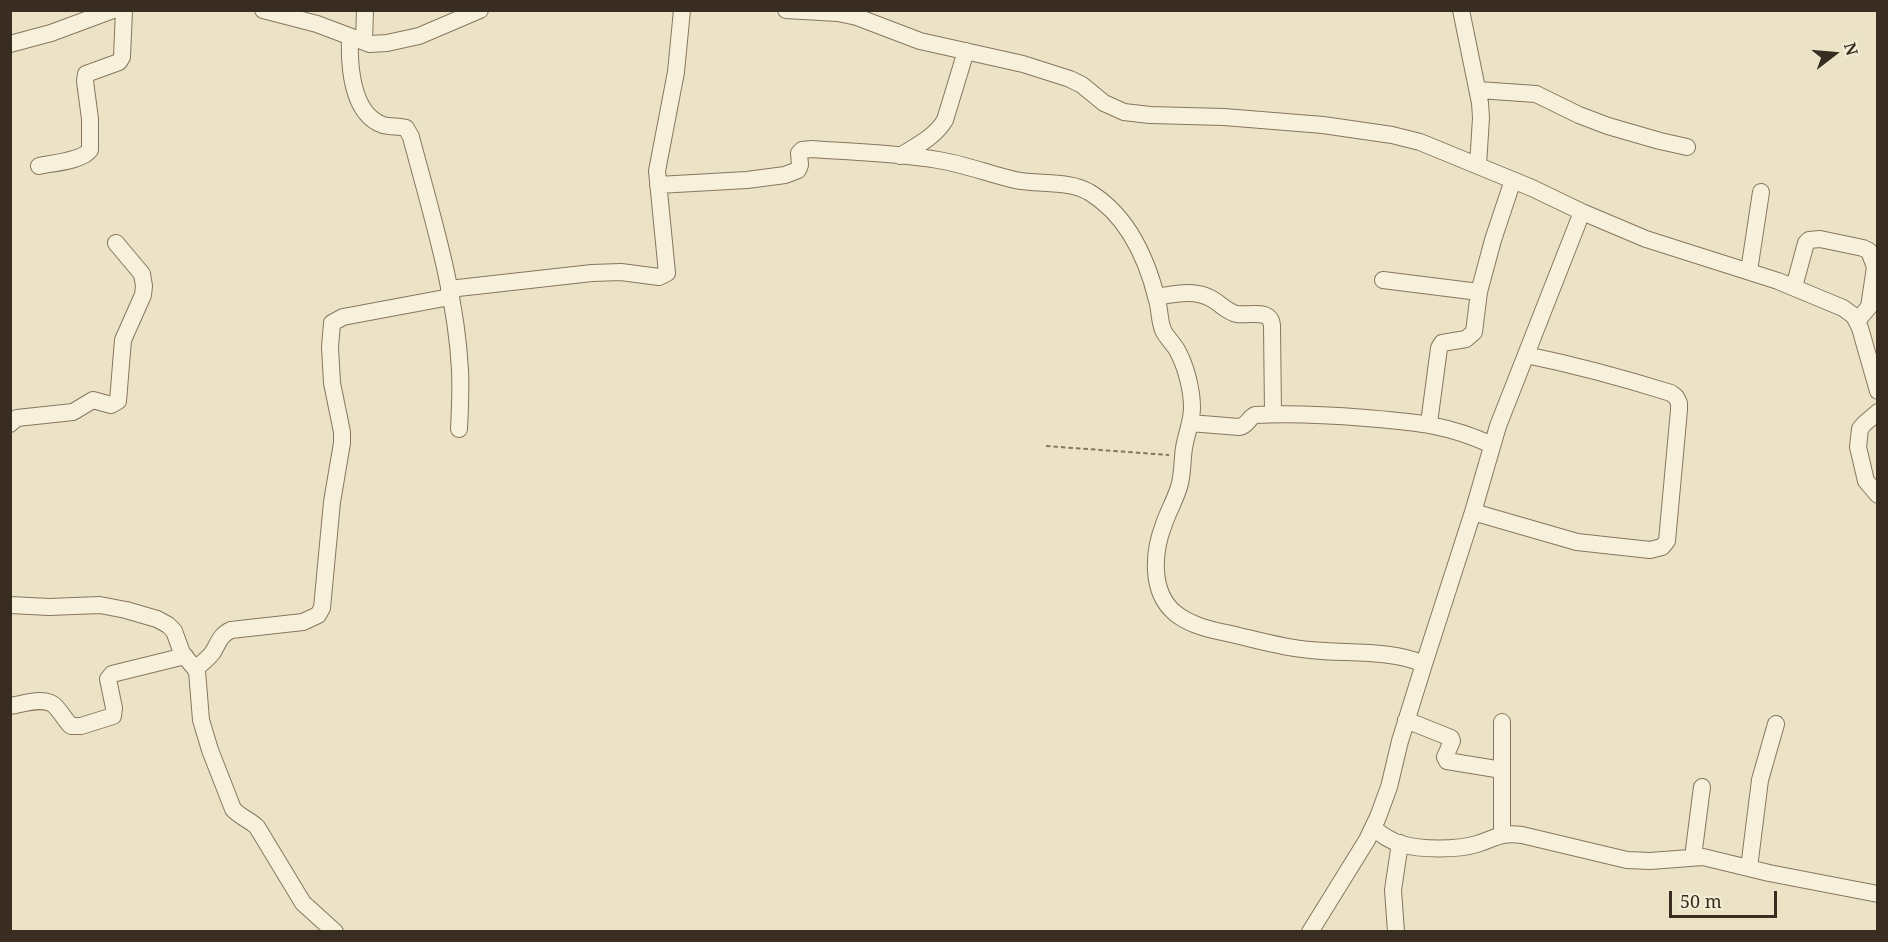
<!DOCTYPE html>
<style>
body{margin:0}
#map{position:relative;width:1888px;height:942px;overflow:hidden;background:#ece3c7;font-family:"Noto Serif",serif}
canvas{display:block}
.frame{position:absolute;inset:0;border:12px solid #382d20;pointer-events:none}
.north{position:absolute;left:1804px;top:24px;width:60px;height:60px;-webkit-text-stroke:4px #f4edd6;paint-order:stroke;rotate:74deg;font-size:16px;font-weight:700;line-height:24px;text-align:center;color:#382d20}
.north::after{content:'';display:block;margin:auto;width:21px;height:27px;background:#382d20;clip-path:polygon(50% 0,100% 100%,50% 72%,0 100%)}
.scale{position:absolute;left:1669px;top:891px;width:108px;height:27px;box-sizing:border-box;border:3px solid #382d20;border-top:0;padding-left:8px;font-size:18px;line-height:21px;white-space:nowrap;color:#382d20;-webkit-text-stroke:4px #f4edd6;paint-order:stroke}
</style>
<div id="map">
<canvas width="1888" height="942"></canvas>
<div class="frame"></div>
<div class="north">N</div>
<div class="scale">50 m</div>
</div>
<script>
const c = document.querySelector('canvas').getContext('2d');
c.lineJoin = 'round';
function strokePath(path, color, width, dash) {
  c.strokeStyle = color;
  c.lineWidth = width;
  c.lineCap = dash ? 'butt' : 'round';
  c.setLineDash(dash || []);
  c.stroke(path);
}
const path = new Path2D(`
 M1046 446 1169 455`);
const minor = new Path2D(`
 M263 10 317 24 370 44 387 43 419 36 480 10
 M786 10 838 13 857 17 920 41 1023 64 1070 79 1082 85 1104 103 1124 112 1150 115 1224 117 1323 125 1392 135 1420 142 1532 188 1582 212 1646 239 1778 281 1843 308 1854 316 1860 328 1878 391
 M1461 10 1480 103 1481 118 1478 165
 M350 37C349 64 351 114 383 125 391 127 399 126 406 128L411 137C431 213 456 291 460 370 461 389 460 409 459 429
 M364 42 365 10
 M10 44 51 33 113 10
 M1478 90 1536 94 1579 115 1608 126 1660 141 1687 147
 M900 156C916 146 935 137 945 120L966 51
 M39 166C52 163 82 161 90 150V119L85 81 86 74 119 62 122 57 124 10
 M658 185 747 180 785 175 798 170 800 165 799 153 802 150 812 149C854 152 897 153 938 160 964 164 989 174 1015 180 1039 185 1068 180 1089 192 1127 215 1147 259 1157 300 1160 310 1159 320 1163 330 1166 337 1173 343 1177 350 1186 366 1192 390 1192 408 1192 421 1186 435 1184 448 1182 461 1183 474 1179 487 1175 500 1168 512 1164 524 1153 552 1150 592 1175 613 1191 626 1212 630 1231 634 1257 640 1283 648 1310 650 1346 654 1390 649 1424 664
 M1749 271 1761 192
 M1383 280 1479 292
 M1794 287 1806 243 1809 240 1820 239 1863 248 1869 251 1875 267 1869 307 1857 321
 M449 289 592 273 621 272 659 277 667 273 657 171 676 72 682 10
 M1156 297C1175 294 1195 289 1212 299 1221 304 1227 312 1237 314 1249 316 1271 308 1272 326L1273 414
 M1878 412 1864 424 1860 429 1858 447 1866 481 1878 495
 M1190 423 1239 427C1248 426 1248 418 1255 415 1292 413 1329 415 1366 418 1414 422 1447 424 1492 445
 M1429 423 1439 348 1442 343 1466 339 1474 332 1479 292 1493 240 1513 180
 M10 424 17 418 73 412 93 400 111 405 118 401 123 340 143 295 144 286 142 274 116 243
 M1473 512 1577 542 1650 550 1662 547 1667 541 1679 410V403L1676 397 1671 393C1623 378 1575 365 1526 355
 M10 605 49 607 100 605 126 610 157 619 168 625 174 631 182 653 197 671 201 720 210 750 233 809C240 817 250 820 257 827L303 903 335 932
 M195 669C201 664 209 658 213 652 219 642 220 635 231 630L303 622 318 615 322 608 332 502 342 443V432L332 383 330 347 332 323 343 317 450 297
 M10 706C23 704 45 696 55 706 61 712 65 720 71 726H81L113 716 114 708 108 679 112 674 185 656
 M1406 720 1451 738 1452 741 1445 757 1447 761 1502 770
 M1373 828C1382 835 1390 841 1401 844 1421 850 1457 850 1477 844 1496 838 1501 832 1522 835L1627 860 1650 861 1703 857 1769 873 1878 894
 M1502 835V722
 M1693 857 1702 787
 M1749 868 1760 780 1776 724
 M1310 932 1367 840 1378 817 1389 787 1400 741 1424 664 1473 512 1498 426 1582 212
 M1396 932 1393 890 1400 843`);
strokePath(minor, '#87765e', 18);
strokePath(path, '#87765e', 2, [4.5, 3]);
strokePath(minor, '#f7f0da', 16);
</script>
